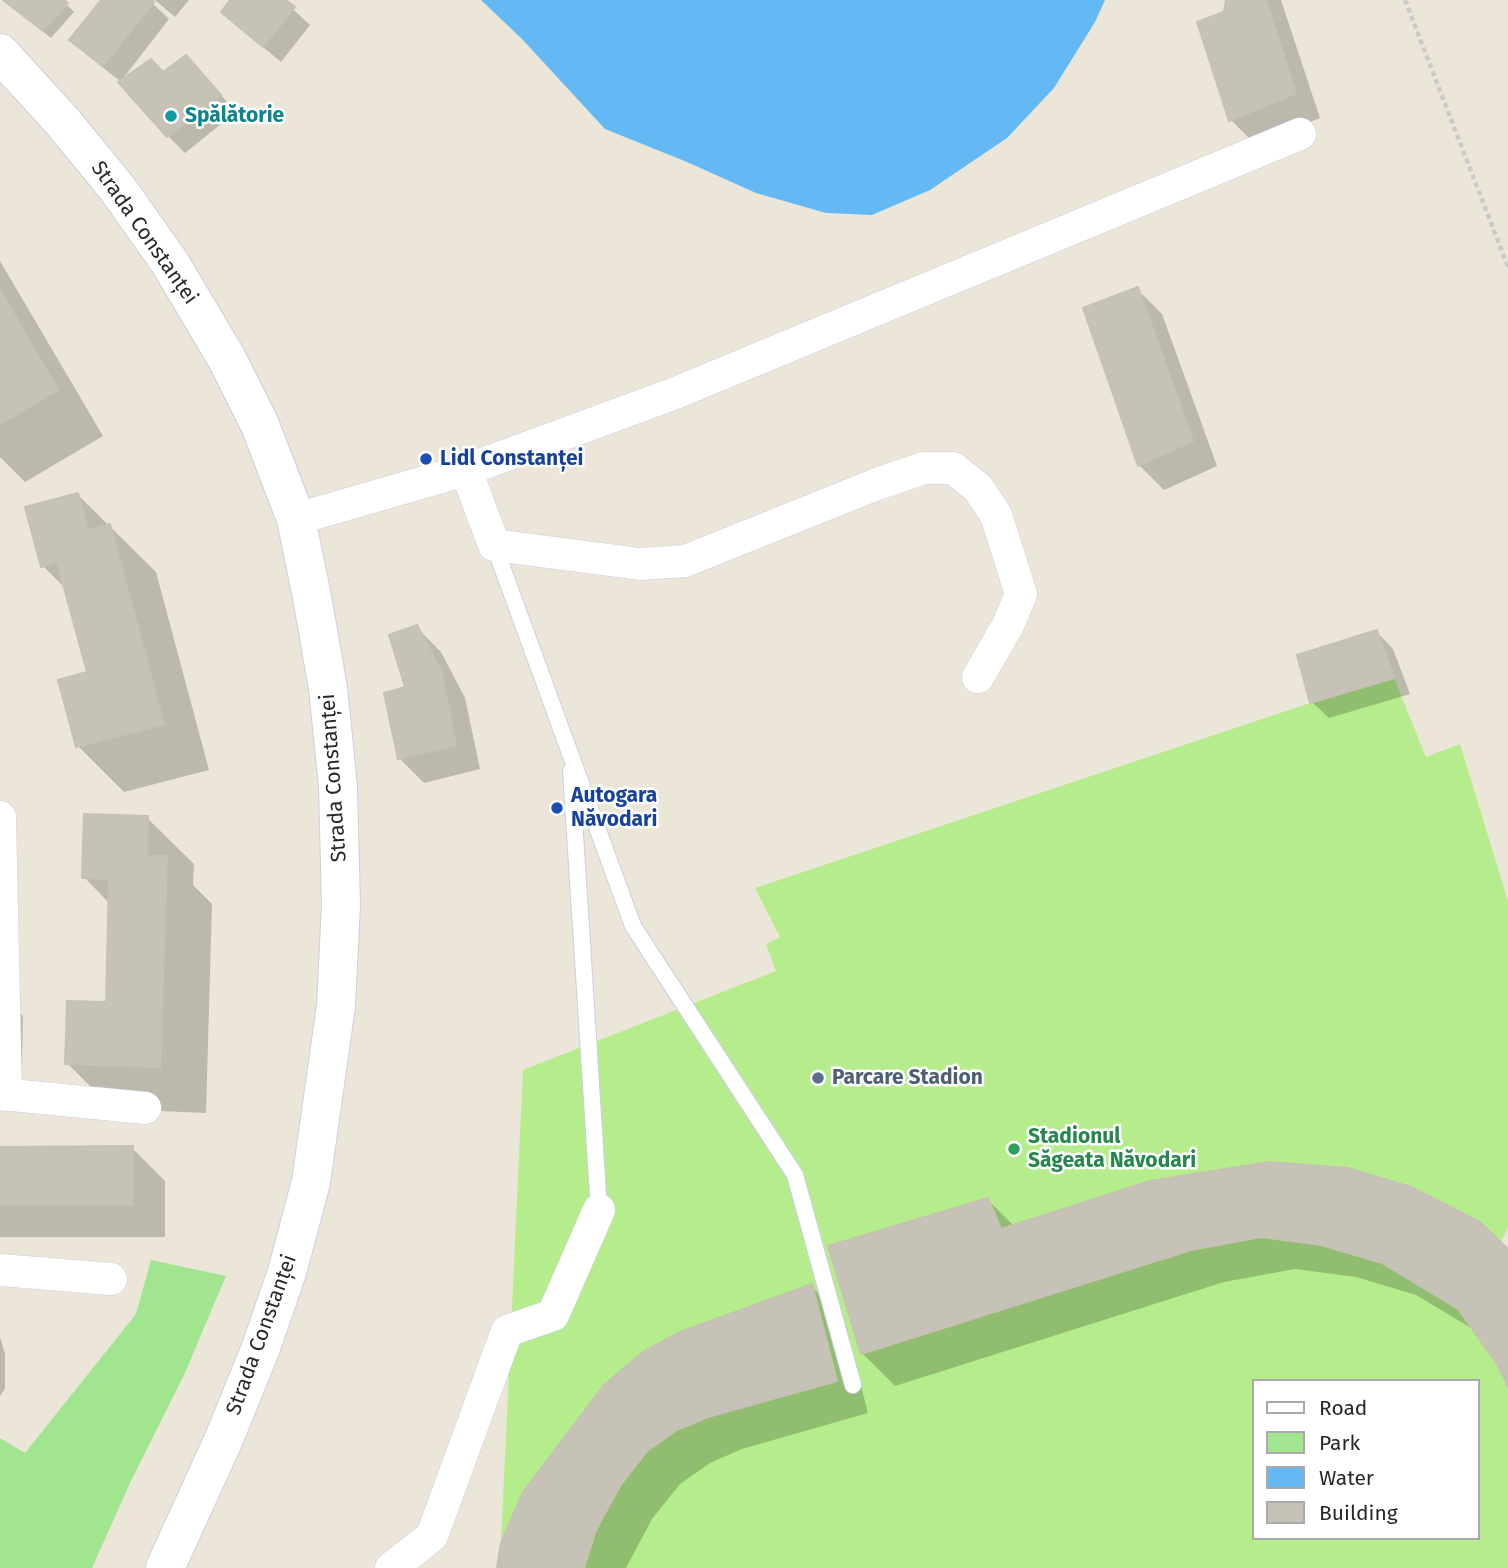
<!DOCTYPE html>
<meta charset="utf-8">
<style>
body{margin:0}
#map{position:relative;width:1508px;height:1568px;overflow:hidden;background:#ebe6d8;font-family:"Fira Sans",sans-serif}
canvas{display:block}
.legend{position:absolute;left:1252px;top:1379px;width:228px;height:161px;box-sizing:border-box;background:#fff;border:2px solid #a9a9a9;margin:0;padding:9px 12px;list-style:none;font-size:21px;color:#272727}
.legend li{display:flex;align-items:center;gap:14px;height:35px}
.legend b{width:35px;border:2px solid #a9a9a9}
</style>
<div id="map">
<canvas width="1508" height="1568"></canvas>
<ul class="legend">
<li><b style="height:9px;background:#fff"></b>Road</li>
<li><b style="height:19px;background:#a1e591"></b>Park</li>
<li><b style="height:19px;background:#64b9f4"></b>Water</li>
<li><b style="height:19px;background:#c6c2b8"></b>Building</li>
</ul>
</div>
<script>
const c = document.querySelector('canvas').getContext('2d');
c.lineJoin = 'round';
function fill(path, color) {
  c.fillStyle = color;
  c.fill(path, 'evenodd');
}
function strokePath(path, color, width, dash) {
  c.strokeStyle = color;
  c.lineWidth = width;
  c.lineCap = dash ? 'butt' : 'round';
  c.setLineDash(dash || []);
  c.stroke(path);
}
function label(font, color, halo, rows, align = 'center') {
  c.font = font + ' "Fira Sans",sans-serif';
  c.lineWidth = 5;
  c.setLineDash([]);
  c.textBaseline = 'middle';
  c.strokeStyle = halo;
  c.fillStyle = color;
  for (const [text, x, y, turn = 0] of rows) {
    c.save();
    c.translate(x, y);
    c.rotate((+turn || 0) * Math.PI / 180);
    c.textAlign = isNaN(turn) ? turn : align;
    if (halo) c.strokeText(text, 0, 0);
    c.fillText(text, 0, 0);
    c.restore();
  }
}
const green = new Path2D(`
 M151 1260 226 1276 184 1375 131 1481 92 1568H0V1438L25 1453 136 1314Z`);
const pitch = new Path2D(`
 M1394 678 1426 757 1460 744 1508 901V1227L1501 1242 1508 1249V1568H497L501 1543 523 1070 776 971 766 944 780 937 755 888 1310 703ZM1254 1381H1478V1538H1254Z`);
const water = new Path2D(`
 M481 0H1105L1095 22 1054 88 1007 138 930 190 872 215 826 213 756 193 687 162 605 129 522 39Z`);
const shadow = new Path2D(`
 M4 0H62L74 12 51 38Z
 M103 0H149L169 19 121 81 164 74H202L236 112 185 153 168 136 120 81 88 56 72 40Z
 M155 0H189L175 17Z
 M232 0H283L310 25 281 62 240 28 223 12Z
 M1228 0H1281L1320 118 1255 144 1231 120 1226 13Z
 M0 261 103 436 25 482 0 457Z
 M1137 289 1162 314 1217 466 1164 490 1139 465Z
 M78 495 156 572 209 770 124 792 78 746 89 674 67 590 43 566Z
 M416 627 441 652 465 698 480 769 424 783 399 758Z
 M1377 632 1393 649 1410 694 1329 718 1312 702Z
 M147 818 194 864 193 885 212 904 206 1113 113 1109 67 1063 107 1004 110 904 84 877Z
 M0 993 23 1016 22 1069H10Z
 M132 1148 165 1181V1237H0V1149Z
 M1150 1183 1508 1251V1382L1499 1363 1476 1331 1416 1295 1356 1277 1295 1269 1224 1282 895 1386 862 1353 988 1200 1014 1226Z
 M811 1286 844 1319 868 1413 742 1449 710 1463 680 1484 652 1519 626 1568H499Z
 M0 1337 5 1354V1389L0 1396Z`);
const building = new Path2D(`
 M3 0H64L68 3 43 31Z
 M101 0H152L154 2 103 66 69 40Z
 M230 0H286L295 7 263 47 221 12Z
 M1226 0H1266L1296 93 1229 121 1197 22 1224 12Z
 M186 55 221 95 167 137 118 82 151 59 163 72Z
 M1138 287 1193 441 1138 466 1083 308Z
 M0 290 58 390 0 424Z
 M78 493 88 530 110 524 164 724 76 747 58 680 87 672 57 562 41 567 25 507Z
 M417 625 441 671 456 745 398 759 384 693 405 687 389 635Z
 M1377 630 1394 678 1310 703 1297 655Z
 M84 814 148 816 147 856H167L160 1067 65 1064 67 1001 106 1002 109 879 82 878Z
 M133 1146V1205H0V1147Z
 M1269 1162 1348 1168 1411 1187 1480 1222 1508 1249V1386L1497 1364 1458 1309 1382 1263 1321 1245 1261 1237 1191 1250 861 1354 828 1246 988 1198 1001 1229 1150 1181Z
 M812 1284 837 1381 708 1417 677 1430 647 1451 620 1486 596 1530 584 1568H497L501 1543 523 1492 604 1385 643 1352 680 1332Z`);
const path = new Path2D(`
 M1405 0 1508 267`);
const service = new Path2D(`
 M494 545 633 926 795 1175 853 1385
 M571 771 599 1210`);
const minor = new Path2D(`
 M466 470 494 545 640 564 685 561 877 484 924 468H953L978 488 996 515 1021 594 1008 625 978 677
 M296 519 466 470 673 394 1300 134
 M0 817 6 1095
 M0 1094 145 1108
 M0 1270 111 1279
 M391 1568 432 1536 507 1331 553 1315 599 1210`);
const tertiary = new Path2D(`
 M0 53 62 121 117 188 170 263 227 359 260 425 296 519 312 597 328 688 338 786 341 905 336 1006 311 1182 287 1272 260 1350 223 1441 165 1568`);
const markers = [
 [171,116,7,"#0f9aa8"],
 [426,459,7,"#1a4fb4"],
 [557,808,7,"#1a4fb4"],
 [818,1078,7,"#5c6f8a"],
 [1014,1149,7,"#2e9e5b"]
];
const cultureNames = [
 ["Spălătorie",185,116]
];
const streetNames = [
 ["Strada Constanței",144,233,55],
 ["Strada Constanței",334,778,-94],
 ["Strada Constanței",262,1335,-70]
];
const transitNames = [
 ["Lidl Constanței",440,459],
 ["Autogara",571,796],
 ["Năvodari",571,820]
];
const serviceNames = [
 ["Parcare Stadion",832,1078]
];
const leisureNames = [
 ["Stadionul",1028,1137],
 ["Săgeata Năvodari",1028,1161]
];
fill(green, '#a1e591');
fill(pitch, '#b6ed8c');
fill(water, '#64b9f4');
fill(shadow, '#0003');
fill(building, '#c6c2b8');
strokePath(building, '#c6c2b2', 2);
strokePath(service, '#cdcee2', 18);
strokePath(minor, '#cdcee2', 33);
strokePath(tertiary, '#cdcee2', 40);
strokePath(path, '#cbcbcb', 4.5, [5, 3.5]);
strokePath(service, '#fff', 16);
strokePath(minor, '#fff', 32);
strokePath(tertiary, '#fff', 38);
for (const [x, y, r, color] of markers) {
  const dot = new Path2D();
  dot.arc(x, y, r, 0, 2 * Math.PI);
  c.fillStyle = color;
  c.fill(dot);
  strokePath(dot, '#fff', 2.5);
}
label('bold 21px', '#0d838f', '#fff', cultureNames, 'left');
label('21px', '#272727', '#fff', streetNames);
label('bold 21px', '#164399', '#fff', transitNames, 'left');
label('bold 21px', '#4e5e75', '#fff', serviceNames, 'left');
label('bold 21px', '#27864d', '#fff', leisureNames, 'left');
</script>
